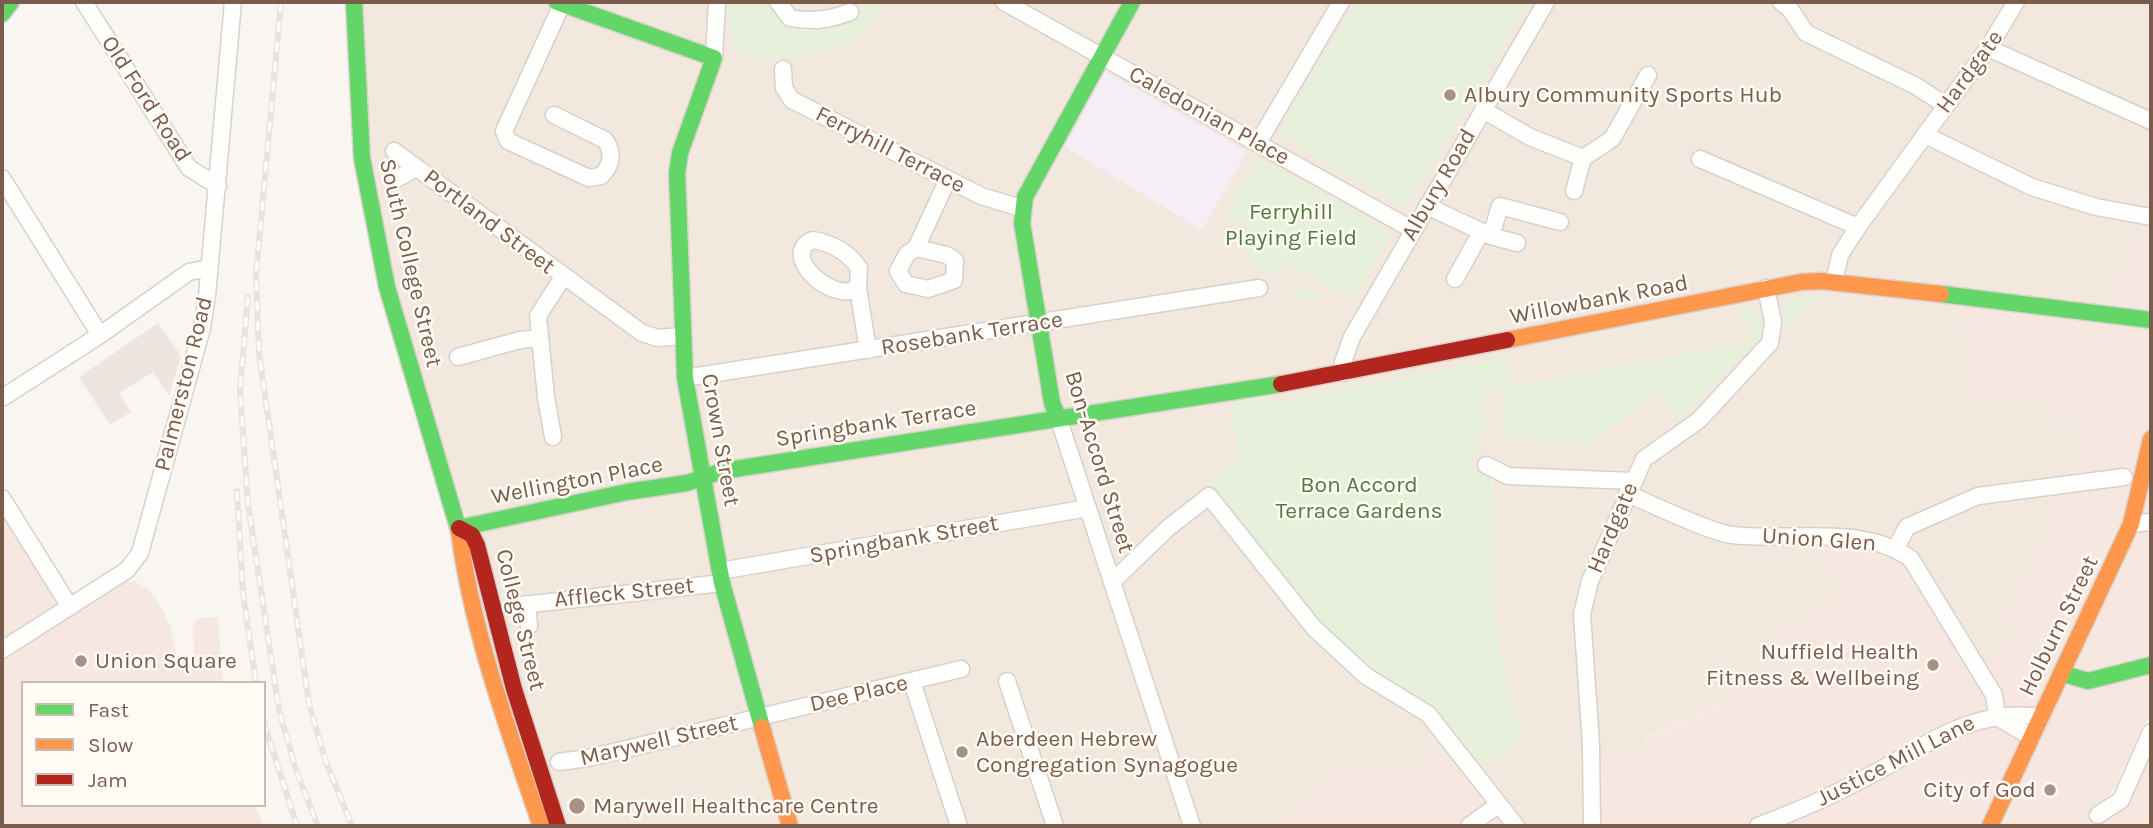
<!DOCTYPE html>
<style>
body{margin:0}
#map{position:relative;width:2153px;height:828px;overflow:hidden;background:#f9f5f0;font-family:Karla,sans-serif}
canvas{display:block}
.frame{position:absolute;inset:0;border:4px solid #7a5c4d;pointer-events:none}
.legend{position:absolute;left:21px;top:681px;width:245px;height:126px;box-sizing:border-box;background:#fffaf3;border:2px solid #cabbb1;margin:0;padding:9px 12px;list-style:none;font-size:21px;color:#7a5c4d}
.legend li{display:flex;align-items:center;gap:14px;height:35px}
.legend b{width:35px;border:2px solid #cabbb1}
</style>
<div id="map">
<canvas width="2153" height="828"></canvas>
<div class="frame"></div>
<ul class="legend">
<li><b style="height:9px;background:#63d668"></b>Fast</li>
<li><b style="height:9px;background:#ff974d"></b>Slow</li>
<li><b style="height:9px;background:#b3261e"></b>Jam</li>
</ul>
</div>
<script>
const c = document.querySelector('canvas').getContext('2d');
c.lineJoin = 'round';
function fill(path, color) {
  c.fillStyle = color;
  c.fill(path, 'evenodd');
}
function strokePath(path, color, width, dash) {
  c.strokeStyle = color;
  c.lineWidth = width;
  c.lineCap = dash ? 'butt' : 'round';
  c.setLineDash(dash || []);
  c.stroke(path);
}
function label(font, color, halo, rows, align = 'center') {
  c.font = font + ' Karla,sans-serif';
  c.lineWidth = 5;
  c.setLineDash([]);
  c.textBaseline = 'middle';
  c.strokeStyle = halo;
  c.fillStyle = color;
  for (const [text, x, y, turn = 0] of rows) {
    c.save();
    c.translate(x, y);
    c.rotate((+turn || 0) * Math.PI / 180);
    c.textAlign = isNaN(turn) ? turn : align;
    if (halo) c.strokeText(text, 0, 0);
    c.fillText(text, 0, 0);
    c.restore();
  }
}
const residential = new Path2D(`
 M354 2H2151V716L2146 721 2115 787 1822 556 1846 594 1772 640 1791 671 1645 738 1647 743 1628 756 1592 826H1515L1452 741 1398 781 1354 761 1269 826H558L472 535 387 287Z`);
const commercial = new Path2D(`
 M2151 123V158L2139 153Z
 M2151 175V719L2146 721 2115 787 2098 808 2103 816 2151 742V826H1592L1591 759 1628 756 1647 743 1645 739 1791 671 1772 640 1846 594 1822 556V538L1896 548 1976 667 2017 642 2006 621 2046 534 2053 532 2046 478 2083 474V420L2047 422 2044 399 1970 404 1961 311 1964 291 2109 309 2113 281 2130 279Z
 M2 500 68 606 2 649Z
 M124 575 129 583 134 581 147 588 157 600 170 625 178 660 195 658 192 628 195 622 200 618 218 617 223 683H23V805H255L263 826H2V652Z
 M1452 741 1516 826H1269L1354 761 1398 781Z`);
const industrial = new Path2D(`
 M158 323 181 356 169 396 153 372 119 393 131 412 110 425 79 377Z`);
const education = new Path2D(`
 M1105 72 1247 151 1202 230 1065 147Z`);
const green = new Path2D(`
 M728 2H765C793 41 835 34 865 2L884 5C877 14 870 26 860 34 840 52 759 71 737 49 727 37 729 16 728 2Z
 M1356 2H1528L1406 209 1278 134Z
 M1258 157 1392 233 1353 300 1297 268 1266 272 1251 264 1249 227 1226 214Z
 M1301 289H1311L1325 299 1291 298Z
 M1793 297H1825L1809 305 1786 332 1783 308Z
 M1748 306 1757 311 1762 327 1760 342C1730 358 1708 396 1679 419L1660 393 1588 444 1505 438 1502 389 1484 390 1486 433H1475L1482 452 1472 458 1469 473 1497 479 1493 484V597L1500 645 1522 742 1477 766 1456 734 1437 712 1348 651 1320 624 1208 484 1238 458 1230 401 1264 396 1277 401 1506 357 1512 387 1750 342 1747 323H1740L1738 313Z`);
const street = new Path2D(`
 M84 2 189 168 218 186
 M778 2 790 18C812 22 829 20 850 12
 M1004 2 1413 230
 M1781 2 1790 9 1806 33 1916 86 1945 105
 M1988 48 2151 121
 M714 58 717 2
 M783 69 784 88 792 100 981 196 1021 208
 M1483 110 1530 137 1583 158
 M554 115 605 140C614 153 612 165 601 176L589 178 508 141 504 131 562 4
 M1925 135 2032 187 2096 207 2151 217
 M1258 143 1341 2
 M394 151 642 333 658 338 681 336
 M1700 159 1858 227
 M2 178 100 335
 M398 178 416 168
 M1574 191 1583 158 1612 139 1648 75
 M1427 206 1491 236 1500 206 1560 222
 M1491 236 1517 243
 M813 240C831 243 848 252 859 268L858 288C832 305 778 253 813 240Z
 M916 248 947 255 955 261 954 280 928 289 906 284 898 271 907 254Z
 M916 248 948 179
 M1455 279 1480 234
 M1834 282 1840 255 1858 227 1988 48 2016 2
 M858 288 868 350
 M458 357 520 340 540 338
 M1344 373 1343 362 1352 337 1546 2
 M685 378 1259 288
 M2 398 100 335 189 272 209 268
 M1058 417 1192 826
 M553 437 546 397 538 316 563 277
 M1486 465 1508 476 1633 481
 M1627 494C1653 504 1708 532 1732 535 1790 542 1860 523 1911 559L1994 695 1997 717
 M2 498 70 607
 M2131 524 2151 522
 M1896 548 1907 527 1978 496 2124 477
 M720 571 1088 508
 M1112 582 1168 528 1209 496 1314 628 1366 676 1428 714 1516 826
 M527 604 529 626
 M513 606 722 583
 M2 650 127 570 140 553 202 328 207 296 233 2
 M1007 681 1055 826
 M912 682 959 826
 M1997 717 2031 737
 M559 762 588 758 961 669
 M2098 815 2121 800 2151 732
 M1469 826 1498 805
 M1592 826 1591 745 1582 614 1590 581 1644 459 1699 420 1770 343 1773 322 1766 288
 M1758 826C1795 812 1832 796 1867 777 1925 747 1971 707 2041 717`);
const fast = new Path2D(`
 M354 2 362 158 387 287 459 531
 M557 2 714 58 680 153 677 173 685 378 722 583 762 727
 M2 14 11 2
 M1941 294 2151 320
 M1036 307 1022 223 1025 197 1132 2
 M1041 336 1052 403 1058 417
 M459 528 627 492 687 483 722 471 1281 384
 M2061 673 2088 681 2151 665`);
const slow = new Path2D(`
 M1507 340 1801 282 1821 281 1941 294
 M459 531C472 632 508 729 541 826
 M762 727 790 826
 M1990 826 2131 524 2151 439`);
const jam = new Path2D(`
 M1281 384 1507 340
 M459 528 472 535 477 545 514 689 558 826`);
const rail = new Path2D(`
 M281 2 256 275 259 353 309 704 326 762 352 826
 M248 297 240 390 248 504 279 710 296 770 318 826
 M237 491 243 594 256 683
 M264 723 297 826`);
const fastBridge = new Path2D(`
 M1036 307 1041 336`);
const markers = [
 [1450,95,7,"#a69286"],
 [81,661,7,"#a69286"],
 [1933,665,7,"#a69286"],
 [962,752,7,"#a69286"],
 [2050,790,7,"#a69286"],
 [577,806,9,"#a69286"]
];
const streetNames = [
 ["Hardgate",1970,72,-54],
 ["Old Ford Road",146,99,57],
 ["Caledonian Place",1209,116,29],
 ["Ferryhill Terrace",890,150,27],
 ["Albury Road",1439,185,-60],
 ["Portland Street",489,222,37],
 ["South College Street",410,263,77],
 ["Willowbank Road",1599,300,-11],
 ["Rosebank Terrace",972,334,-9],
 ["Palmerston Road",184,384,-76],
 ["Springbank Terrace",876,424,-9],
 ["Crown Street",720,440,80],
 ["Bon-Accord Street",1099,462,73],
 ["Wellington Place",577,481,-11],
 ["Hardgate",1613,528,-67],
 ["Springbank Street",904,540,-10],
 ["Union Glen",1819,540,4],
 ["Affleck Street",624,593,-6],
 ["College Street",520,620,76],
 ["Holburn Street",2059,626,-64],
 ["Dee Place",859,694,-13],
 ["Marywell Street",659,741,-13],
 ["Justice Mill Lane",1896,761,-27]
];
const poiNames = [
 ["Albury Community Sports Hub",1464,95],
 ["Nuffield Health",1919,652,"right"],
 ["Fitness & Wellbeing",1919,678,"right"],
 ["Union Square",95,661],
 ["Aberdeen Hebrew",976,739],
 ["Congregation Synagogue",976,765],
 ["City of God",2036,790,"right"],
 ["Marywell Healthcare Centre",593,806]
];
const parkNames = [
 ["Ferryhill",1291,212],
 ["Playing Field",1291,238],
 ["Bon Accord",1359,485],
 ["Terrace Gardens",1359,511]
];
fill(residential, '#f2e8de');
fill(commercial, '#f6e8e1');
fill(industrial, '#ede5e0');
fill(education, '#f6eef6');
fill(green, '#e7f0db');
strokePath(street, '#d7d1cb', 19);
strokePath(fast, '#d9d2cb', 19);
strokePath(slow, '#d9d2cb', 19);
strokePath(jam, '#d9d2cb', 19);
strokePath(street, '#fefefd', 16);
strokePath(fast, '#63d668', 16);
strokePath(slow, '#ff974d', 16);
strokePath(jam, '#b3261e', 16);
strokePath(rail, '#e6e3e7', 6);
strokePath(rail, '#fffaf3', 3.5, [10]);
strokePath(fastBridge, '#d9d2cb', 19, []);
strokePath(fastBridge, '#63d668', 16);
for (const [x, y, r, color] of markers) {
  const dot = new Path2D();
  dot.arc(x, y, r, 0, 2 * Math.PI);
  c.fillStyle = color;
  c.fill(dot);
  strokePath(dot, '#fffaf3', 2.5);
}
label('23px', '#7a5c4d', '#fffaf3', streetNames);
label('23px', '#7a5c4d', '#fffaf3', poiNames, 'left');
label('23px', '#537a41', '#fffaf3', parkNames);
</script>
